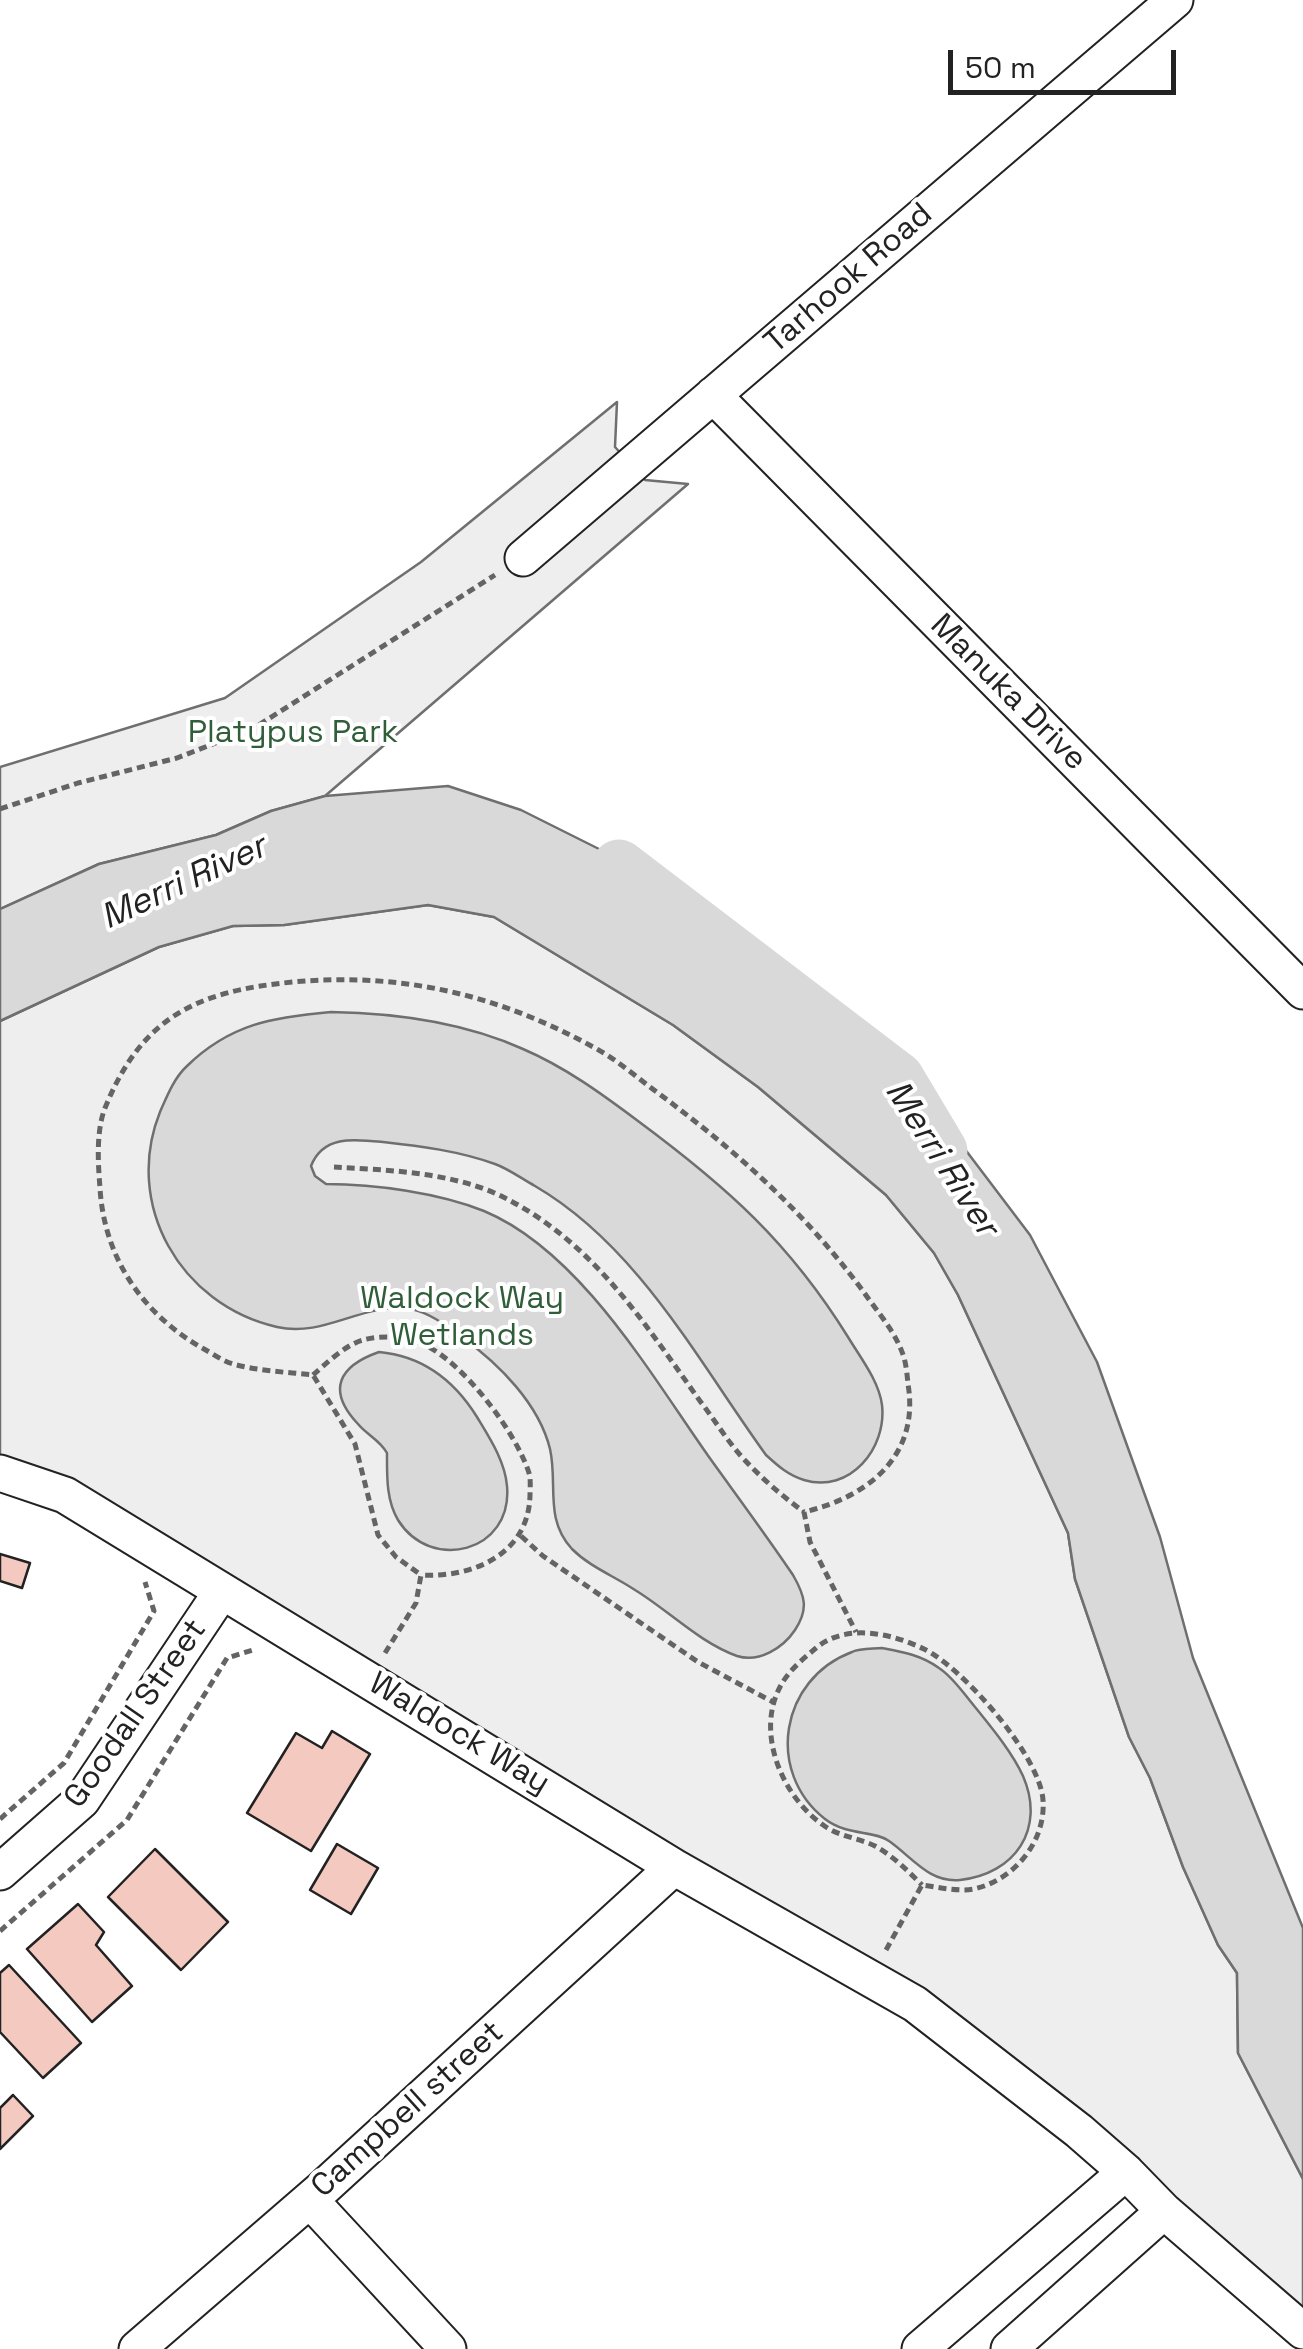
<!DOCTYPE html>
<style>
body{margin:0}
#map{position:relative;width:1303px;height:2349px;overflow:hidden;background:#fff;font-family:"Space Grotesk",sans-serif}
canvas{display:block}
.scale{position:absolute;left:948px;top:50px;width:228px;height:45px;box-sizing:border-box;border:5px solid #222;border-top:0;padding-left:12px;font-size:30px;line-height:35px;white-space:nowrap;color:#222;-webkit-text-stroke:8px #fff;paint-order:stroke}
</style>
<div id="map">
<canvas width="1303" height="2349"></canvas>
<div class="scale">50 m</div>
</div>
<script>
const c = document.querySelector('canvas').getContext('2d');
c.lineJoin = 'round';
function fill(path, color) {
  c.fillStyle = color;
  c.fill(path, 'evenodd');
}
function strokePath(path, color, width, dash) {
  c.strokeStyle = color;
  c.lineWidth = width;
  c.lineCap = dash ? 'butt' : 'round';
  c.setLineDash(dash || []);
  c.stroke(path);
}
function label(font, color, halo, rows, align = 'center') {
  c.font = font + ' "Space Grotesk",sans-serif';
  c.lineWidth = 8;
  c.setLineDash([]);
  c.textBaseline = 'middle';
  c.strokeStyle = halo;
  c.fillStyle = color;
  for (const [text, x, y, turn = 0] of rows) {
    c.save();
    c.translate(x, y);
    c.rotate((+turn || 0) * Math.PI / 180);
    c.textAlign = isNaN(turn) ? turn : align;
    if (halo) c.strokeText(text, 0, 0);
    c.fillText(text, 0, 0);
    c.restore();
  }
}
const green = new Path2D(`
 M617 402 615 447 645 480 688 484 325 796 271 811 216 835 99 864 0 909V767L225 698 421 562Z
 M428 905 494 917 673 1025 758 1087 886 1195 934 1253 958 1295 1068 1533 1075 1579 1129 1737 1150 1778 1183 1867 1218 1945 1237 1973 1238 2053 1303 2179V2331L915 2004 0 1473V1021L159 947 233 926 284 925Z`);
const water = new Path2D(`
 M448 786 521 810 623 861 694 928 771 974 831 1021 955 1136 1030 1235 1097 1362 1160 1537 1193 1658 1303 1928V2179L1238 2053 1237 1973 1218 1945 1183 1867 1150 1778 1129 1737 1075 1579 1068 1533 958 1295 934 1253 886 1195 758 1087 673 1025 494 917 428 905 284 925 233 926 159 947 0 1021V909L99 864 216 835 271 811 325 796Z
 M331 1012C396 1013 463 1022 523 1049 565 1067 602 1094 638 1121 727 1187 789 1242 848 1337 860 1357 879 1381 882 1405 887 1448 850 1494 804 1480 788 1475 778 1466 766 1455 698 1361 638 1246 535 1186 522 1179 509 1169 495 1164 459 1151 420 1146 383 1142 354 1139 323 1135 311 1166L315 1176 326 1184C375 1184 439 1193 484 1211 580 1251 651 1375 709 1457 737 1496 766 1535 793 1575 805 1596 809 1609 795 1630 783 1648 759 1663 737 1656 700 1643 668 1610 635 1590 614 1576 590 1567 572 1549 544 1519 558 1484 550 1449 539 1404 499 1364 463 1338 447 1326 429 1312 410 1309 363 1302 324 1338 277 1327 180 1305 123 1204 160 1112 167 1096 174 1078 187 1066 230 1024 273 1017 331 1012Z
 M379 1352C423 1356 454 1380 477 1417 489 1437 505 1461 507 1486 513 1552 431 1573 398 1520 386 1500 387 1475 387 1453 380 1440 367 1435 358 1424 326 1390 339 1366 379 1352Z
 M882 1648C903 1652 921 1655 939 1668 953 1677 964 1694 975 1707 992 1728 1012 1752 1023 1776 1046 1829 1015 1874 960 1880 929 1883 912 1857 889 1841 874 1830 847 1836 825 1819 765 1772 780 1679 852 1652 860 1648 872 1649 882 1648Z`);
const river = new Path2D(`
 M619 867 897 1079 940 1151`);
const building = new Path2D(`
 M0 1554 30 1563 22 1588 0 1581Z
 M332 1731 370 1754 311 1851 247 1813 296 1733 322 1748Z
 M337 1844 378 1868 351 1914 310 1890Z
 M155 1849 228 1922 181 1970 108 1897Z
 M78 1904 104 1932 96 1945 132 1986 92 2022 27 1949Z
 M9 1965 81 2043 43 2078 0 2032V1973Z
 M13 2095 33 2116 0 2149V2108Z`);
const path = new Path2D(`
 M0 809 78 783 177 758 254 728 495 575
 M334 1167C387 1170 449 1172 499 1195 591 1239 643 1321 700 1401 714 1419 726 1439 741 1456 760 1477 781 1495 804 1512
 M313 1375C327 1363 345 1345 363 1340 381 1335 406 1336 423 1344 463 1362 516 1432 529 1473 531 1480 530 1488 530 1495 529 1554 473 1578 421 1575
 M521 1536 543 1556 698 1662 775 1703
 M385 1653 416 1603 421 1575 396 1557 378 1535 355 1444 313 1375C286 1372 258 1371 233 1364 223 1361 213 1354 204 1349 143 1315 104 1258 100 1188 98 1163 96 1131 105 1108 142 1016 198 991 293 982 403 972 499 995 595 1048 616 1059 635 1076 654 1090 735 1150 802 1209 863 1291 876 1310 894 1330 902 1352 906 1361 907 1374 908 1384 920 1456 868 1497 804 1512L810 1542 856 1632
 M0 1819 64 1763 154 1611 145 1582
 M0 1931 127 1820 227 1658 253 1650
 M886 1950 922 1885C938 1887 958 1892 974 1889 1014 1880 1046 1842 1043 1800 1040 1756 963 1668 924 1649 891 1633 846 1623 816 1648 803 1659 788 1671 780 1687 755 1734 783 1799 826 1827 841 1837 859 1838 875 1846 893 1856 907 1870 922 1885`);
const minor = new Path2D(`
 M713 395 1303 991
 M523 558 1175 0
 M0 1473 65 1495 674 1867 915 2004 1079 2131 1126 2172 1164 2211 1303 2331
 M0 1872 82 1800 222 1591
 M310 2200 448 2349
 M137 2349 322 2189 674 1867
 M920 2349 1126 2172
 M1009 2349 1164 2211`);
const streetNames = [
 ["Tarhook Road",849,279,-41],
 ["Manuka Drive",1008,693,45],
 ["Goodall Street",136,1714,-55],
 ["Waldock Way",459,1734,31],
 ["Campbell street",408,2110,-42]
];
const parkNames = [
 ["Platypus Park",293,733],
 ["Waldock Way",462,1299],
 ["Wetlands",462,1336]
];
const waterNames = [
 ["Merri River",184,883,-25],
 ["Merri River",941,1159,57]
];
fill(green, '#eee');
strokePath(green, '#6f6f6f', 2.5);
fill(water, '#d9d9d9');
strokePath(water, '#6f6f6f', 2.5);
strokePath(river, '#d9d9d9', 55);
fill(building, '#f3c9c0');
strokePath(building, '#222', 2.5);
strokePath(minor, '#222', 39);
strokePath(path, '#646464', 5, [8, 5]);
strokePath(minor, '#fff', 35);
label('32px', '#222', '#fff', streetNames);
label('32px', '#2f5e38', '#fff', parkNames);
label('italic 35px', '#222', '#fff', waterNames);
</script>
